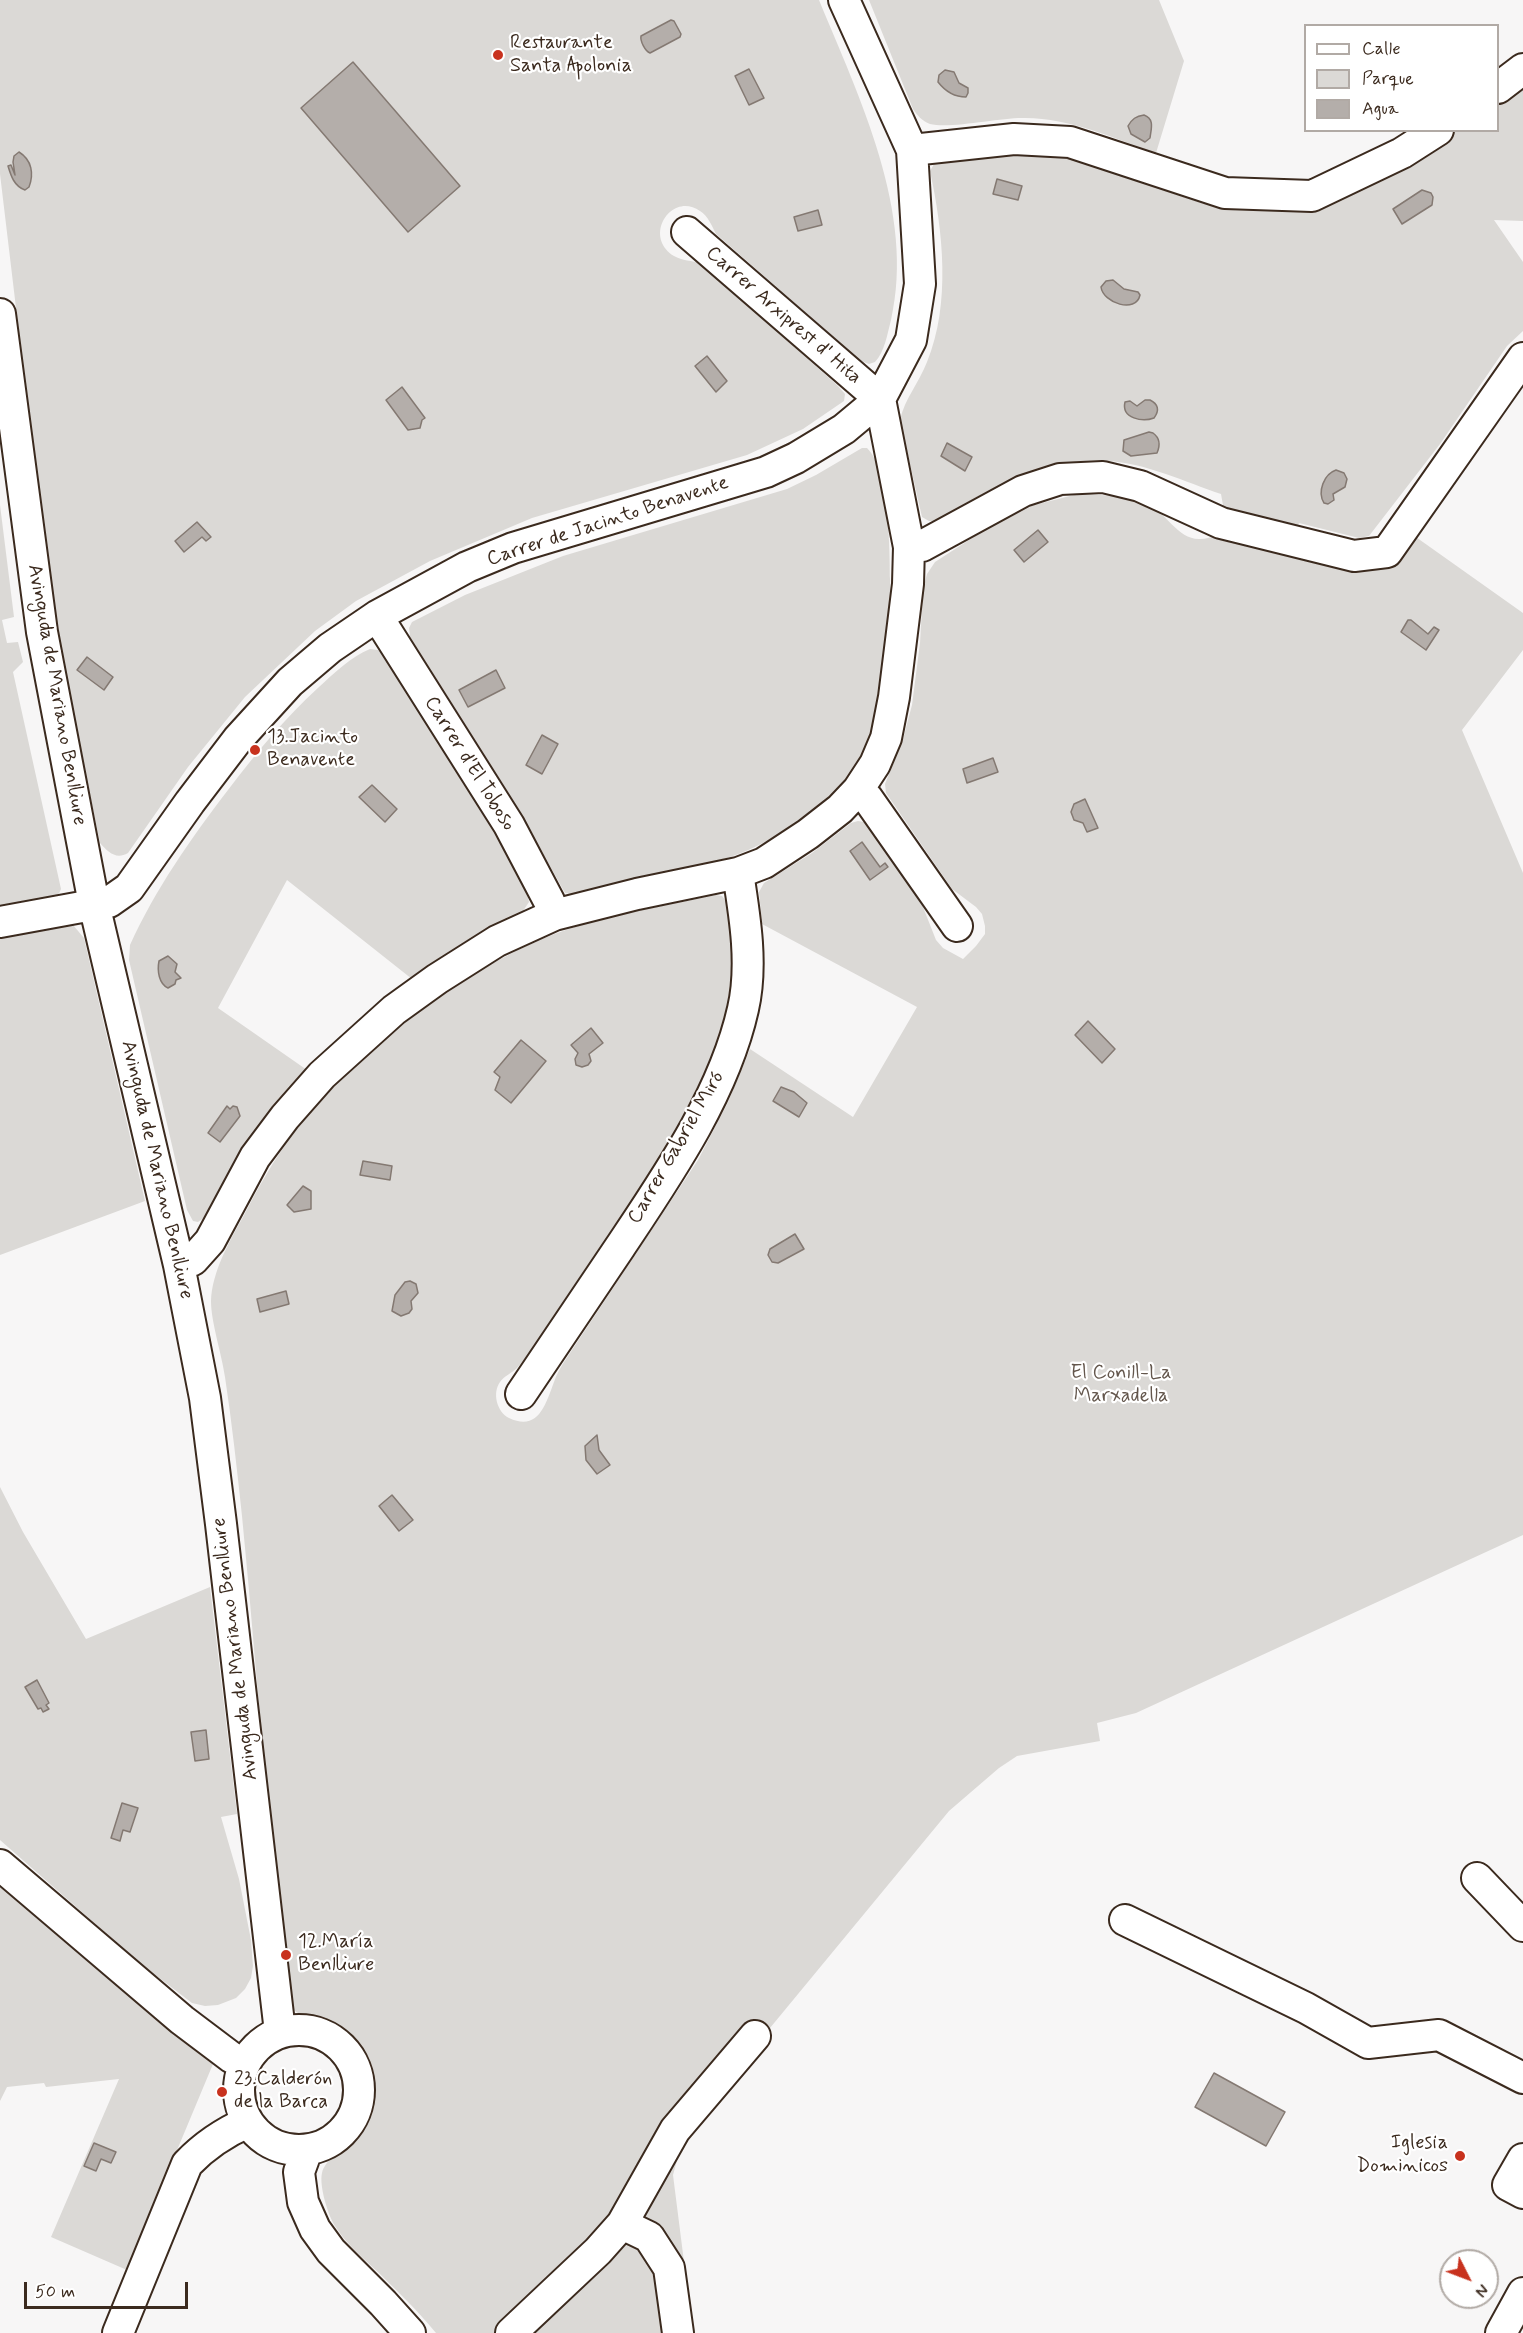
<!DOCTYPE html>
<meta charset="utf-8">
<style>
body{margin:0}
#map{position:relative;width:1523px;height:2333px;overflow:hidden;background:#f7f6f6;font-family:Mynerve,sans-serif}
canvas{display:block}
.legend{position:absolute;left:1304px;top:24px;width:195px;height:108px;box-sizing:border-box;background:#fff;border:2px solid #b1aaa5;margin:0;padding:8px 10px;list-style:none;font-size:18px;color:#3b2a1e}
.legend li{display:flex;align-items:center;gap:12px;height:30px}
.legend b{width:30px;border:2px solid #b1aaa5}
.north{position:absolute;left:1439px;top:2249px;width:60px;height:60px;box-sizing:border-box;background:#fff;border:2px solid #b1aaa5;border-radius:50%;rotate:132deg;font-size:16px;font-weight:700;line-height:24px;text-align:center;color:#3b2a1e}
.north::after{content:'';display:block;margin:auto;width:21px;height:27px;background:#c8321e;clip-path:polygon(50% 0,100% 100%,50% 72%,0 100%)}
.scale{position:absolute;left:24px;top:2282px;width:164px;height:27px;box-sizing:border-box;border:3px solid #3b2a1e;border-top:0;padding-left:8px;font-size:18px;line-height:21px;white-space:nowrap;color:#3b2a1e;-webkit-text-stroke:4px #fff;paint-order:stroke}
</style>
<div id="map">
<canvas width="1523" height="2333"></canvas>
<ul class="legend">
<li><b style="height:8px;background:#fff"></b>Calle</li>
<li><b style="height:16px;background:#dbd9d6"></b>Parque</li>
<li><b style="height:16px;background:#b4aeaa"></b>Agua</li>
</ul>
<div class="north">N</div>
<div class="scale">50 m</div>
</div>
<script>
const c = document.querySelector('canvas').getContext('2d');
c.lineJoin = 'round';
function fill(path, color) {
  c.fillStyle = color;
  c.fill(path, 'evenodd');
}
function strokePath(path, color, width, dash) {
  c.strokeStyle = color;
  c.lineWidth = width;
  c.lineCap = dash ? 'butt' : 'round';
  c.setLineDash(dash || []);
  c.stroke(path);
}
function label(font, color, halo, rows, align = 'center') {
  c.font = font + ' Mynerve,sans-serif';
  c.lineWidth = 4.5;
  c.setLineDash([]);
  c.textBaseline = 'middle';
  c.strokeStyle = halo;
  c.fillStyle = color;
  for (const [text, x, y, turn = 0] of rows) {
    c.save();
    c.translate(x, y);
    c.rotate((+turn || 0) * Math.PI / 180);
    c.textAlign = isNaN(turn) ? turn : align;
    if (halo) c.strokeText(text, 0, 0);
    c.fillText(text, 0, 0);
    c.restore();
  }
}
const green = new Path2D(`
 M0 0H819C859 97 916 213 891 320 887 335 885 351 875 362L869 364 861 361 716 234C712 226 708 216 700 211 672 191 642 236 674 256 682 261 692 260 701 264L837 385 845 394 844 401 803 429 747 455 532 518 430 561 356 601 315 631 245 697 188 767 128 853C116 860 108 852 100 843L59 647 46 559 0 174Z
 M869 0H1159L1184 61 1156 153C1113 138 1068 117 1022 118 998 118 950 129 930 124 922 121 917 115 913 109Z
 M1523 87V221L1494 220 1523 262V331L1507 346 1440 444 1369 536 1359 538 1299 523 1296 530 1224 511 1221 494C1185 482 1146 463 1107 461 1043 457 988 489 936 521H929L922 517 900 420C905 398 919 383 927 362 951 304 943 231 930 171L937 159 1010 151 1065 156 1201 203 1233 210 1274 211 1315 204 1379 177 1457 131 1498 130V105Z
 M862 448H867C889 469 890 549 890 579 891 640 885 716 854 769 841 790 820 804 801 818 779 835 757 848 730 857 713 863 695 865 677 869 642 877 606 885 571 894L565 893 514 802 410 637 409 628 412 622 465 595 563 556 787 489 816 475Z
 M1078 494C1102 495 1124 495 1147 504 1166 512 1178 540 1200 539 1206 539 1212 537 1218 535 1248 543 1356 577 1380 567 1392 562 1404 545 1413 535L1523 613V650L1462 730 1523 873V1535L1136 1713 1097 1723 1100 1741 1017 1756 999 1768 949 1811 685 2131 673 2175 693 2333H436C418 2311 399 2293 379 2273 364 2259 346 2244 335 2226 328 2215 319 2186 322 2173 325 2160 340 2152 349 2143 371 2122 382 2088 369 2059 360 2042 338 2024 320 2019 307 2015 297 2017 289 2004 281 1932 273 1860 266 1788 258 1698 251 1607 242 1516 237 1470 232 1423 225 1377 222 1355 211 1322 211 1301 212 1272 229 1242 243 1217 258 1188 274 1159 294 1133 351 1059 448 981 533 943 590 917 655 908 716 895L722 896 726 901C729 927 735 955 732 982 725 1063 663 1155 619 1222 594 1260 569 1299 542 1335 534 1346 526 1358 517 1368 512 1373 504 1376 500 1382 492 1393 497 1412 509 1418 539 1432 546 1403 554 1382 556 1375 560 1369 564 1362L698 1160 728 1102 750 1049 853 1117 917 1007 762 924 759 892 764 883 812 853 851 823 858 821 864 822 921 902 936 940 943 948 963 959 976 946 985 934V926L982 914 976 907 952 889 886 793 885 784 903 739 912 705 920 643 923 589 927 574 935 562 986 529 1034 505Z
 M0 505 14 617 2 620 7 643 18 642 23 662 13 672 61 889 56 900 0 913Z
 M370 649 378 650 385 656C422 714 459 773 494 833 506 854 525 878 529 902L523 911 471 939 412 979 287 880 218 1008 307 1070C266 1116 232 1163 204 1218L198 1222 193 1221 187 1210 129 960 130 945C155 890 191 838 228 790 256 753 285 718 319 687 334 673 351 657 370 649Z
 M62 922 73 925 84 938 145 1201 0 1255V933Z
 M0 1487 23 1532 86 1639 210 1587 237 1814 221 1817 239 1879 251 1940 253 1966 251 1978 245 1989 236 1998 218 2005 205 2006 192 2003 141 1964 0 1840Z
 M0 1885 213 2064 127 2270 51 2237 119 2079 46 2087 44 2083 7 2087 0 2101Z`);
const water = new Path2D(`
 M671 20 674 21 681 34 680 37 650 53C645 51 640 41 641 36Z
 M353 62 460 186 408 232 301 108Z
 M749 69 764 98 749 105 735 76Z
 M945 70 954 72 959 83 968 88V93L966 97C954 97 945 91 938 82L939 75Z
 M1144 115C1155 119 1151 129 1150 138L1145 142 1131 134 1128 126C1132 119 1136 116 1144 115Z
 M19 152C32 160 34 174 29 187L25 190C14 186 11 176 8 166L11 165 15 175 13 162 14 156Z
 M997 179 1022 186 1018 200 993 194Z
 M1422 190 1431 193 1433 197 1432 205 1402 224 1393 209Z
 M818 210 822 225 798 231 794 217Z
 M1113 280 1124 289 1138 292 1140 295C1136 314 1103 303 1101 287L1106 281Z
 M707 356 727 381 716 392 695 366Z
 M402 387 425 418 422 420 420 428 408 430 386 400Z
 M1145 400H1150C1158 404 1160 410 1154 418 1143 422 1121 419 1125 402L1130 401 1137 406Z
 M1149 432 1153 433C1160 438 1160 446 1157 453L1131 456 1123 451 1124 440Z
 M947 443 972 457 965 471 941 456Z
 M1336 470 1344 473 1347 479 1345 487 1333 494 1334 500 1328 504 1324 503C1317 492 1324 474 1336 470Z
 M197 522 211 537 206 541 202 537 184 552 175 541Z
 M1038 530 1048 542 1024 562 1014 550Z
 M1408 620H1411L1428 634 1434 627 1439 630 1426 650 1401 632Z
 M87 657 113 677 104 690 77 670Z
 M496 670 505 688 468 707 459 690Z
 M542 735 558 744 542 774 526 765Z
 M993 758 998 772 967 783 963 769Z
 M372 785 397 809 385 822 359 797Z
 M1085 799 1098 828 1087 832 1083 823 1074 820 1071 812 1074 804Z
 M862 842 880 867 885 863 888 867 870 880 850 851Z
 M168 956 177 964 175 972 181 978 176 980 175 984 168 988C159 984 157 971 159 961Z
 M1088 1021 1115 1049 1102 1063 1075 1035Z
 M591 1028 603 1043 589 1054 591 1061 588 1065 582 1067 576 1065 575 1059 578 1053 571 1045Z
 M521 1040 546 1061 511 1103 495 1090 500 1077 494 1072Z
 M781 1087 794 1092 807 1103 799 1117 773 1101Z
 M227 1106 230 1109 233 1106 237 1107 240 1116 220 1142 208 1133Z
 M363 1161 392 1166 390 1180 360 1175Z
 M303 1186 311 1191V1209L294 1212 287 1205Z
 M795 1234 804 1249 778 1263 772 1262 768 1255 770 1249Z
 M410 1281 416 1284 418 1293 411 1301 412 1309 409 1313 401 1316 392 1311 395 1295 405 1282Z
 M286 1291 289 1304 260 1312 257 1299Z
 M597 1435 599 1450 610 1465 597 1474 586 1460 585 1446Z
 M392 1495 413 1520 399 1531 379 1506Z
 M37 1680 49 1703 46 1705 49 1709 43 1712 41 1708 38 1709 25 1687Z
 M206 1730 209 1759 195 1761 191 1732Z
 M122 1803 138 1808 130 1832 123 1830 120 1841 111 1838Z
 M1214 2073 1285 2112 1266 2146 1195 2107Z
 M94 2143 116 2152 111 2163 101 2159 96 2171 84 2166Z`);
const minor = new Path2D(`
 M1498 88 1523 69
 M912 150 1014 139 1070 142 1225 193 1312 196 1402 153 1438 130
 M687 232 880 399
 M0 314 42 632 94 904 179 1265 205 1398 221 1524 280 2032
 M909 547 922 546 1023 491 1060 479 1103 477 1140 486 1221 523 1354 556 1387 552 1523 358
 M377 616 509 825 549 901 554 915
 M858 790 868 799 957 926
 M0 922 109 902 129 888 190 802 238 739 290 682 330 648 377 616 467 567 513 548 766 472 796 458 844 429 880 399
 M179 1265 193 1260 210 1241 255 1157 285 1117 322 1075 394 1010 437 979 497 941 554 915 637 894 738 873 764 863 808 834 840 809 858 790 875 764 886 738 894 697 908 584 909 547 880 399 911 340 920 284 912 150 844 0
 M521 1394C554 1345 587 1296 620 1247 668 1175 724 1094 743 1009 753 966 745 917 738 873
 M0 1865 182 2020 231 2057 244 2064
 M1477 1878 1523 1926
 M1125 1920 1306 2008 1368 2043 1439 2035 1523 2078
 M239 2090a60 60 0 1 1 120 0a60 60 0 1 1-120 0Z
 M307 2150 299 2172 303 2202 315 2229 331 2251 383 2303 410 2333
 M1523 2159 1508 2185 1523 2193
 M622 2224 649 2237 669 2268 678 2333
 M118 2333 187 2164C205 2145 223 2133 248 2122
 M511 2333 598 2251 622 2224 675 2130 755 2036
 M1501 2333 1523 2293`);
const markers = [
 [498,55,6,"#c8321e"],
 [255,750,6,"#c8321e"],
 [286,1955,6,"#c8321e"],
 [222,2092,6,"#c8321e"],
 [1460,2156,6,"#c8321e"]
];
const poiNames = [
 ["Restaurante",510,44],
 ["Santa Apolonia",510,67],
 ["13.Jacinto",267,738],
 ["Benavente",267,761],
 ["12.María",298,1943],
 ["Benlliure",298,1966],
 ["23.Calderón",234,2080],
 ["de la Barca",234,2103],
 ["Iglesia",1448,2144,"right"],
 ["Dominicos",1448,2167,"right"]
];
const streetNames = [
 ["Carrer Arxiprest d' Hita",783,316,41],
 ["Carrer de Jacinto Benavente",608,522,-18],
 ["Avinguda de Mariano Benlliure",56,695,80],
 ["Carrer d'El Toboso",469,764,58],
 ["Carrer Gabriel Miró",677,1148,-60],
 ["Avinguda de Mariano Benlliure",156,1170,77],
 ["Avinguda de Mariano Benlliure",236,1649,-97]
];
const parkNames = [
 ["El Conill-La",1121,1374],
 ["Marxadella",1121,1397]
];
fill(green, '#dbd9d6');
fill(water, '#b4aeaa');
strokePath(water, '#847972', 1.5);
strokePath(minor, '#3b2a1e', 34);
strokePath(minor, '#fff', 30);
for (const [x, y, r, color] of markers) {
  const dot = new Path2D();
  dot.arc(x, y, r, 0, 2 * Math.PI);
  c.fillStyle = color;
  c.fill(dot);
  strokePath(dot, '#fff', 2);
}
label('20px', '#3b2a1e', '#fff', poiNames, 'left');
label('20px', '#3b2a1e', '#fff', streetNames);
label('20px', '#63564c', '#fff', parkNames);
</script>
